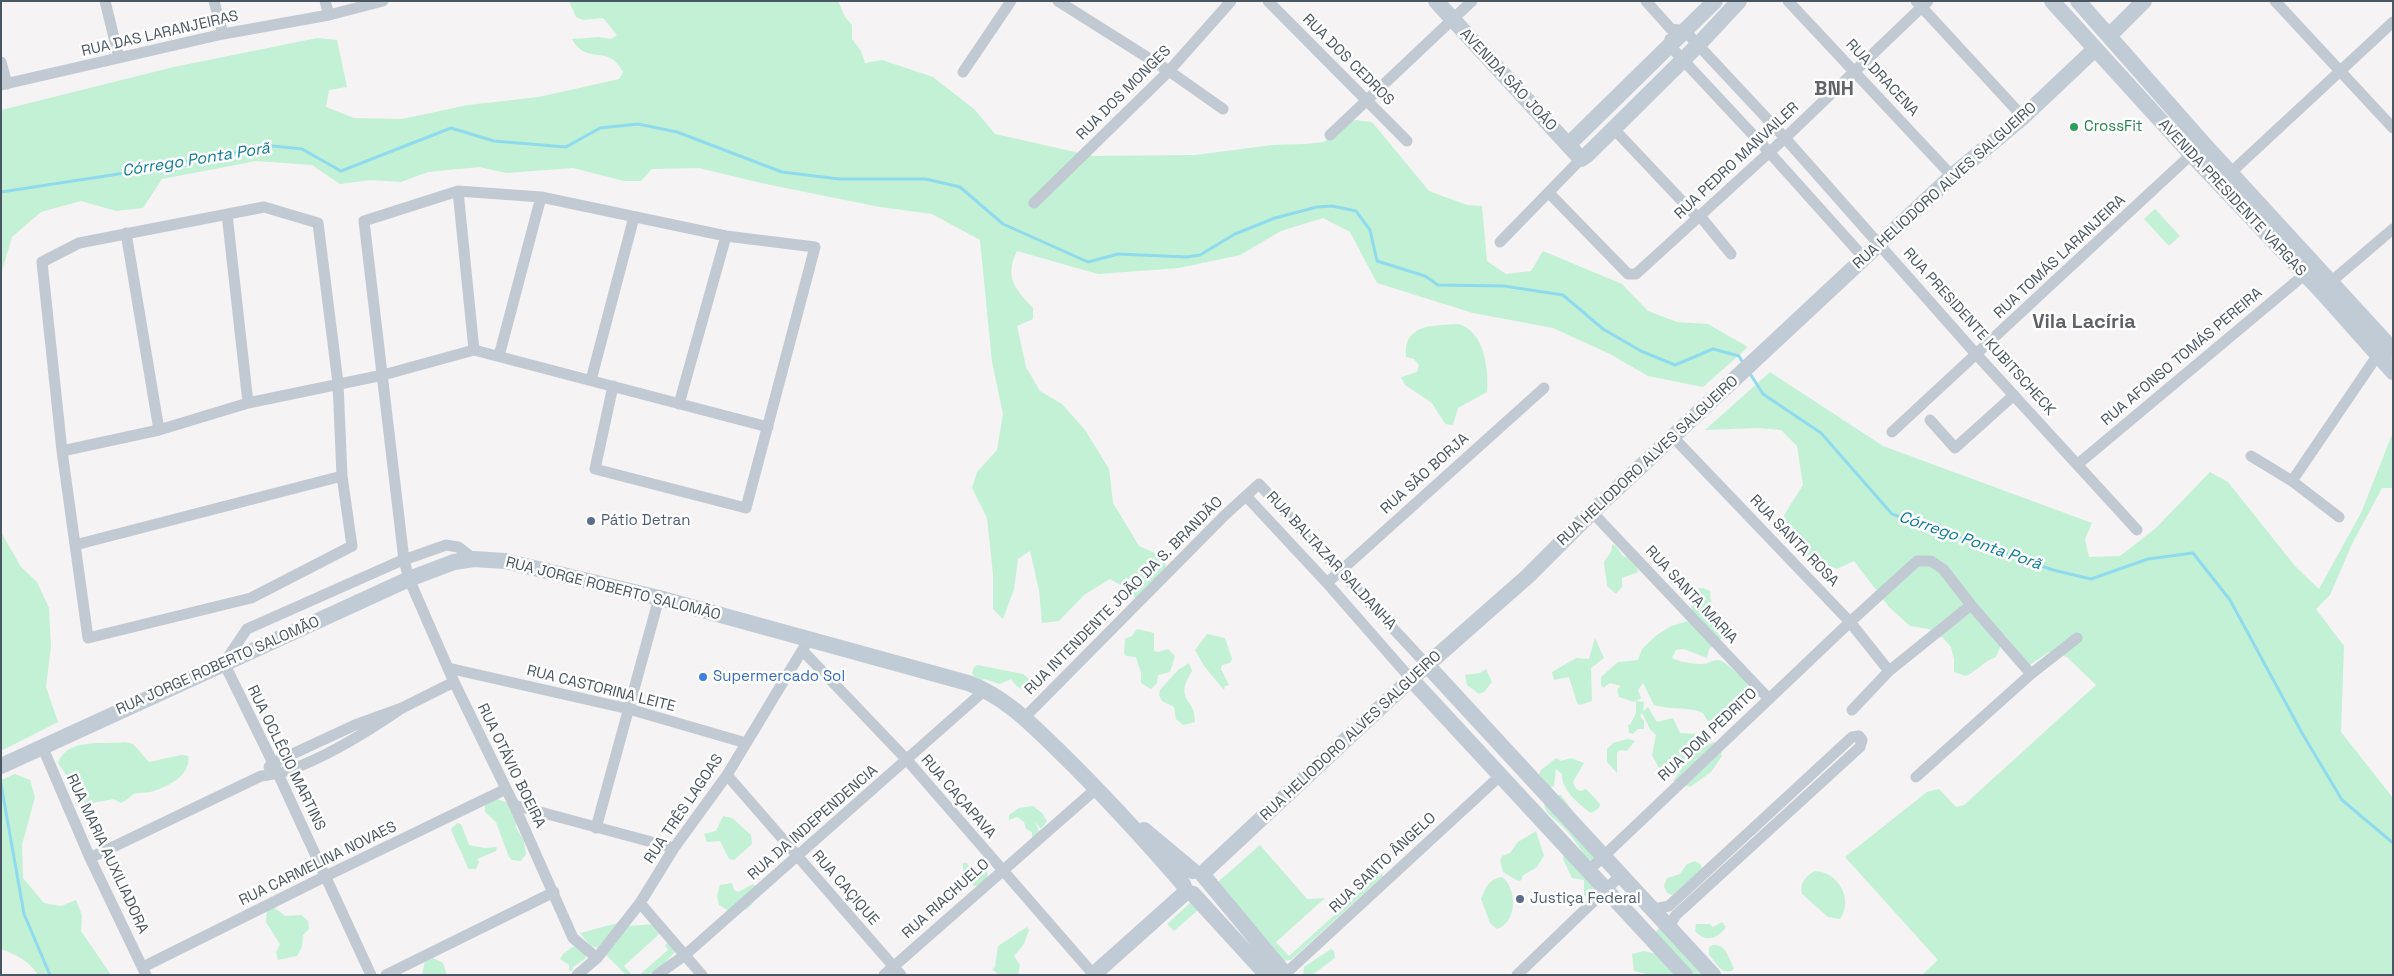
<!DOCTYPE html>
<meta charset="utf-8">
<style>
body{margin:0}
#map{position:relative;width:2394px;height:976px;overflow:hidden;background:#f5f3f3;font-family:"Space Grotesk",sans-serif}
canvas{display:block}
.frame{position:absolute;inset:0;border:2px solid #4a5661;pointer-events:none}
</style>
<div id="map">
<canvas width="2394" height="976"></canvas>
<div class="frame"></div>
</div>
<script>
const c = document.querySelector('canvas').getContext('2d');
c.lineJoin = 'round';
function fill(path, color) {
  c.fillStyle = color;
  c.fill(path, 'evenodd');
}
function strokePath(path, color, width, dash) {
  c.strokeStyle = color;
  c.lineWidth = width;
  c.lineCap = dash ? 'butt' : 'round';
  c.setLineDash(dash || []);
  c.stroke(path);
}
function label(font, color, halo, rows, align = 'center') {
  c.font = font + ' "Space Grotesk",sans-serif';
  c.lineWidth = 5;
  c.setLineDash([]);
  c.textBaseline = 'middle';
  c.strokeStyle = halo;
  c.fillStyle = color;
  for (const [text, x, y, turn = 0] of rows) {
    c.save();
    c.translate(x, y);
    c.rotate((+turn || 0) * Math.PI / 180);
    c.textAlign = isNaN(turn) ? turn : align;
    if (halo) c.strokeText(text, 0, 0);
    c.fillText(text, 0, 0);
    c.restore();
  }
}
const green = new Path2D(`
 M569 1H838L845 17 852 25V39L861 51 865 63 882 60 933 77 975 110 995 134 1093 156 1195 155 1273 145 1306 144 1324 142 1341 125 1355 120 1372 122 1429 191 1467 205 1482 206 1487 261 1506 274 1531 271 1543 251 1622 284 1648 311 1677 322 1708 324 1748 347 1703 387 1648 376 1610 354 1553 328 1473 313 1377 283 1350 232 1323 218 1281 231 1240 255 1179 268 1098 274 1017 251C1004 277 1015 289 1033 308V319L1017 326 1026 367 1040 391 1062 404 1085 430 1109 469 1113 503 1139 546 1164 557 1167 572 1141 604 1127 589 1110 579 1084 595 1059 621 1042 623 1039 590 1030 551 1018 559 1014 589 1003 619 993 609V574L987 518 972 488 977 472 997 450 1003 414 992 362 980 240 932 214 880 207 761 183 699 168 652 169 641 181H624L573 168 506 173 479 167 428 172 401 182 371 180 340 184 312 165 256 161 162 179 143 208 116 211 81 201 41 212 12 237 1 274V110L174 67 317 38 337 40 347 87 329 90 326 107 354 118 402 119 468 105 539 97 619 79 623 72C607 42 587 67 572 39L599 37 611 39 617 35 603 18 583 20 576 17Z
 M2155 209 2180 236 2169 246 2144 219Z
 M1458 324C1484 330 1489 369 1487 392L1458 408 1453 425 1445 424 1432 403 1405 385 1401 377 1417 372 1419 365 1414 359 1406 357C1403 323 1434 326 1458 324Z
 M1770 372 1883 446 2092 523 2085 539 2089 557 2120 556 2156 528 2210 472 2228 482 2295 566 2319 589 2361 513 2393 432V488H2382L2352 544 2330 595 2316 609 2344 646 2341 732 2393 798V975H1922L1938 960 1845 857 1927 792 1939 789 1956 807 1964 805 2096 685 2067 657 2049 652 2028 666 2005 635 1996 657C1984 661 1978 670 1966 676L1954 672V659L1951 647 1943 638 1929 629 1910 626 1889 607 1854 561 1837 569 1809 558 1789 539 1784 515 1803 485 1797 446 1781 430 1758 428 1705 430Z
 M1 532 21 567 37 582 49 608 51 646 46 687 58 722 1 751Z
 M1612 544 1616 546 1623 556 1635 560 1638 572 1622 578V587L1616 594 1607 586 1604 562 1611 552Z
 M1703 588 1710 591 1712 616 1722 630 1723 637 1709 649 1707 658 1684 649 1676 650 1672 658C1680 662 1693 664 1702 664 1708 664 1711 660 1718 660 1729 662 1736 676 1747 680 1750 702 1728 713 1713 725L1707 720 1703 713C1687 706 1670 710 1654 705L1643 683 1638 690 1641 698 1634 702 1619 697 1617 689 1621 686 1610 683 1603 688 1601 685V677L1618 662 1638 660 1642 649 1657 635 1671 626 1692 620 1691 596 1695 589Z
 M1137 629 1154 633V651L1158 652 1168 649 1175 656 1170 672 1158 675 1157 683 1151 689 1141 683V673L1136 657 1126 656 1124 653 1125 639 1132 636Z
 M1207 634 1225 638 1232 659 1230 663 1222 665 1221 669 1229 685 1225 686 1224 690 1204 666 1195 650Z
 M1595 638 1604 658 1591 668 1592 701 1580 705 1577 703 1569 677 1554 680 1552 672 1576 658 1589 659Z
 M1189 663 1192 671C1173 702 1196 697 1195 722L1183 725 1176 719 1174 707 1162 701 1159 695 1160 690 1178 670Z
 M978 665 1023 674 1032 681 1028 689C1019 690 1016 686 1011 679L1000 684 985 679 977 681 972 673 974 667Z
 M1486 669 1492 682 1484 692 1479 694 1467 685 1465 675 1480 673Z
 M1636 701 1644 702 1643 711 1648 707 1657 722 1673 718 1680 733 1703 734 1706 742 1702 747 1714 742 1720 747 1722 756 1711 772 1690 787 1673 781 1689 758 1669 771 1661 772 1652 755 1656 735 1650 729 1642 713 1640 716 1644 721V729H1638L1633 734 1629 733 1628 725H1630L1636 713Z
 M1628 739 1635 741 1627 751 1620 750 1617 753V773L1607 762V749L1613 743Z
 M125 742 133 744 149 762 181 755 188 756C192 775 166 788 150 792 145 793 138 792 134 794 130 797 127 800 121 803L114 799 86 804 58 763C67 737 103 745 125 742Z
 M1556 758 1561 761 1571 758 1584 763 1573 782 1576 789 1580 791 1586 789 1600 804 1599 808 1591 813C1579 804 1561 790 1562 774L1556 769 1554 786 1550 787 1542 781 1539 774 1541 770Z
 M15 774 30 780 35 797 22 845 23 878 44 903 61 906 76 900 82 915 81 931 111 975H38C29 961 17 955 1 949V780Z
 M1561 795C1573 812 1584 826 1597 842L1594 862 1588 859 1599 887 1587 898 1584 895V880L1572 878 1563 859 1565 851 1584 854C1577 844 1570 833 1561 825 1551 815 1541 812 1545 796Z
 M491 797 514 805 517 810 516 827 524 841 526 854 521 861 512 860 509 857 496 822 485 812V804Z
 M1033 806 1042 813 1047 821 1041 829 1035 822 1040 833 1032 839V832L1026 829 1024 822 1017 817 1009 820V815L1019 808Z
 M723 816 732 818 751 835 752 844 734 860 729 859 720 841 707 842 704 834 716 831Z
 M457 823 461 824 469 845 485 848 497 847 496 851 477 859 479 862 476 869H468C464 855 455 842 451 829Z
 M1536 831 1544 856 1537 867 1522 876V880L1518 881 1503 872 1500 860 1502 856 1510 853 1518 842Z
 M1260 845 1307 899 1325 898 1276 942 1289 956 1381 873 1383 876 1291 960 1282 961 1218 882Z
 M1695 861 1701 865 1702 869 1675 896 1667 893 1664 886 1667 878 1680 874 1687 864Z
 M963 863H967L974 873 987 870 988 878 983 886H974L963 874Z
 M1815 871C1838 872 1854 899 1840 919L1828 917 1802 894C1799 884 1806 875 1815 871Z
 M1502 877C1517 888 1518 922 1497 929L1490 923 1481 899C1486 887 1489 879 1502 877Z
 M732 883 734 890 738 892 753 884 756 886C756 904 751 909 734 914L719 905 717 896 720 885Z
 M1191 902 1198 910 1174 931 1167 924Z
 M267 908H275L285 916 301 915 308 921 309 929 303 935 302 947 297 956 278 960 276 952 280 944 266 922Z
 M1722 922 1726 927C1718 939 1705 943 1695 931L1696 924H1710L1713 927Z
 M618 923 598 948 591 946 580 933Z
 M655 924 661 930 657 936 624 966 632 975H626L605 954 629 926Z
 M1027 927 1029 930 1024 944 1014 956 1020 965 1018 975H999L992 969 995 967 998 946Z
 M1660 927 1711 975H1651L1634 971 1632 954 1644 951 1656 954 1654 934Z
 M668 943 675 952C662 965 659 975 639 975L668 950 665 945Z
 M1713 945C1727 944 1728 958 1734 968L1732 971C1720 974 1716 962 1709 955V947Z
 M574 946 585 954 586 958 573 967 572 971 569 970V965L560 959 564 953Z
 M1331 949 1334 951 1335 958 1312 975H1303L1304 967Z
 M433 958 443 963 447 975H422L425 961Z`);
const stream = new Path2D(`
 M1 192 112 175 273 146 302 149 341 171 451 128 494 141 566 147 600 128 638 124 677 132 782 172 839 179H926L960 187 1003 224 1088 262 1118 254 1187 257 1200 255 1235 234 1275 218 1317 207 1332 206 1356 211 1370 230 1377 261 1425 276 1438 285 1504 286 1563 295 1603 329 1641 351 1675 365 1713 349 1739 356 1743 363
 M1749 372 1763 394 1821 433 1892 514 2053 570 2091 579 2148 559 2193 553 2230 600 2302 733 2342 800 2393 843
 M1 784 24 914 50 975`);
const street = new Path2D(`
 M105 1 119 58
 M214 1 223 34
 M325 1 329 15
 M1058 1 1169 71 1223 109
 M1268 1 1407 141
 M1646 1 1671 29 1685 31 1785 138 1976 354 2137 530
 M1788 1 1952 176
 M1916 1 2023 117
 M2275 1 2393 128
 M1670 39V46L1769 152 1865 259
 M1 62 7 84
 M963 72 1011 1
 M1 85 223 34 329 15 383 1
 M1613 128 1698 218
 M1330 135 1472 1
 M2226 177 2393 22
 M458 191 474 350
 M1549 193 1628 274H1636L1785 138 1928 1
 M1034 203 1169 71 1231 1
 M227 214 248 403
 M1700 216 1731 254
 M126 233 159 430
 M1500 242 1581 159
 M2326 286 2393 229
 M499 356 541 197
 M591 380 634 217
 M679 404 726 236
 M1930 420 1955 448 2014 395
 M1892 432 2195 151
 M1672 436 1850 622 1889 671
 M62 451 42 262 79 243 264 207 318 223 338 383 342 476 352 546 251 598 88 638 62 451 159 430 248 403 383 375 474 350 768 427
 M2251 456 2292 481 2339 517
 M2078 464 2304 275
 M2292 481 2377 356
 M1246 496 1327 583 1411 679
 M1592 512 1769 699
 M75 545 342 476
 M1327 583 1544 388
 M803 651 907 760 1094 975
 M448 668 629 709 746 743
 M1852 710 1889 671 1971 605
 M1024 718 1225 515 1259 484 1427 665
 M42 746 90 858 146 975
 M269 767 273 763 355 725 402 708 454 682
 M727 775 901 975
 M1916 777 2031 674 2077 638
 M514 805 674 848
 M596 828 659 598
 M90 858 261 776C303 773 367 732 402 708
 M1588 871 1850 622 1917 561H1931L1943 569 1971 605 2031 674
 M640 903 702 975
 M1654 909 1669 906 1852 737 1859 736 1862 740 1860 747 1676 915 1669 926
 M597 958 573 938 514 805 454 682 409 579 404 560 364 221 458 191 541 197 726 236 815 247 746 508 595 469 613 386
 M143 967 326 876 506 789
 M1285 974 1501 775
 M371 975 273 763 224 663 247 629 398 562 446 545 458 547 474 559
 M386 975 554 892
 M577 975 597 958 640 903 674 848 727 775 806 644
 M657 975 685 955 985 690
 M884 975 1097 788
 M1517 975 1621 875`);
const secondary = new Path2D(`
 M1436 1 1581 159 1587 155 1698 45 1739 1
 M2052 1 2192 155 2321 291 2393 372
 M2078 1 2203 143 2393 350
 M2109 36 2144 1
 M1568 145 1715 1
 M1427 665 1713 975
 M1411 679 1685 975
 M1 766 409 579 454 562 474 559 505 561 659 598 968 683C1006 697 1033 726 1061 753 1104 795 1144 839 1183 884L1186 892 1193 894 1267 975
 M1144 830 1193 871
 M1202 874 1411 679 1528 576 1592 512 1952 176 2023 117 2095 49
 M1202 874 1286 975
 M1093 975 1186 892`);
const markers = [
 [2074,127,5,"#2e9e5b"],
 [591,521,5,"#5c6f8a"],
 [703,677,5,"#3f7fe0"],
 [1520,899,5,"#5c6f8a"]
];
const streetNames = [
 ["RUA DAS LARANJEIRAS",160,34,-13],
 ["RUA DOS CEDROS",1348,60,45],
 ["RUA DRACENA",1882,78,47],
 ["AVENIDA SÃO JOÃO",1508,80,47],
 ["RUA DOS MONGES",1124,93,-45],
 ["RUA PEDRO MANVAILER",1737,161,-43],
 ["RUA HELIODORO ALVES SALGUEIRO",1945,186,-42],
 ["AVENIDA PRESIDENTE VARGAS",2232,198,47],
 ["RUA TOMÁS LARANJEIRA",2060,257,-43],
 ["RUA PRESIDENTE KUBITSCHECK",1979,332,48],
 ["RUA AFONSO TOMÁS PEREIRA",2182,357,-40],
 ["RUA HELIODORO ALVES SALGUEIRO",1648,461,-43],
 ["RUA SÃO BORJA",1425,474,-42],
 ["RUA SANTA ROSA",1794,541,46],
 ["RUA BALTAZAR SALDANHA",1331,561,47],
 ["RUA JORGE ROBERTO SALOMÃO",613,589,14],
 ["RUA SANTA MARIA",1691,595,47],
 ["RUA INTENDENTE JOÃO DA S. BRANDÃO",1124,596,-45],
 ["RUA JORGE ROBERTO SALOMÃO",218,666,-24],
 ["RUA CASTORINA LEITE",601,689,14],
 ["RUA DOM PEDRITO",1708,735,-43],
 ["RUA HELIODORO ALVES SALGUEIRO",1351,736,-43],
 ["RUA OCLÊCIO MARTINS",286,758,64],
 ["RUA OTÁVIO BOEIRA",511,766,64],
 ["RUA CAÇAPAVA",958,797,49],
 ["RUA TRÊS LAGOAS",684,809,-56],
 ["RUA DA INDEPENDENCIA",813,823,-41],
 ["RUA MARIA AUXILIADORA",107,854,65],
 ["RUA SANTO ÂNGELO",1383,863,-43],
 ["RUA CARMELINA NOVAES",318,864,-26],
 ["RUA CAÇIQUE",845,888,49],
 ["RUA RIACHUELO",946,899,-42]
];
const leisureNames = [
 ["CrossFit",2084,127]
];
const serviceNames = [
 ["Pátio Detran",601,521],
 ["Justiça Federal",1530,899]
];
const shopNames = [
 ["Supermercado Sol",713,677]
];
const waterNames = [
 ["Córrego Ponta Porã",196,160,-9],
 ["Córrego Ponta Porã",1970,541,19]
];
const districtNames = [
 ["BNH",1834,90],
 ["Vila Lacíria",2084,323]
];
fill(green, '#c3f1d5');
strokePath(stream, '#90daee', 3);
strokePath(street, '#c1cad2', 11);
strokePath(secondary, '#c1cbd6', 16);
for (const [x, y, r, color] of markers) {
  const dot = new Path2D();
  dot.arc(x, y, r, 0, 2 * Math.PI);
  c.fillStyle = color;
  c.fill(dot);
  strokePath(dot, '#fff', 2);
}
label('15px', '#4a5661', '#fff', streetNames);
label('15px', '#27864d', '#fff', leisureNames, 'left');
label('15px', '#4e5e75', '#fff', serviceNames, 'left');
label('15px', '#366cbe', '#fff', shopNames, 'left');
label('italic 16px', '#0c7c9b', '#fff', waterNames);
label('bold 20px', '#5f6368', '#fff', districtNames);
</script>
